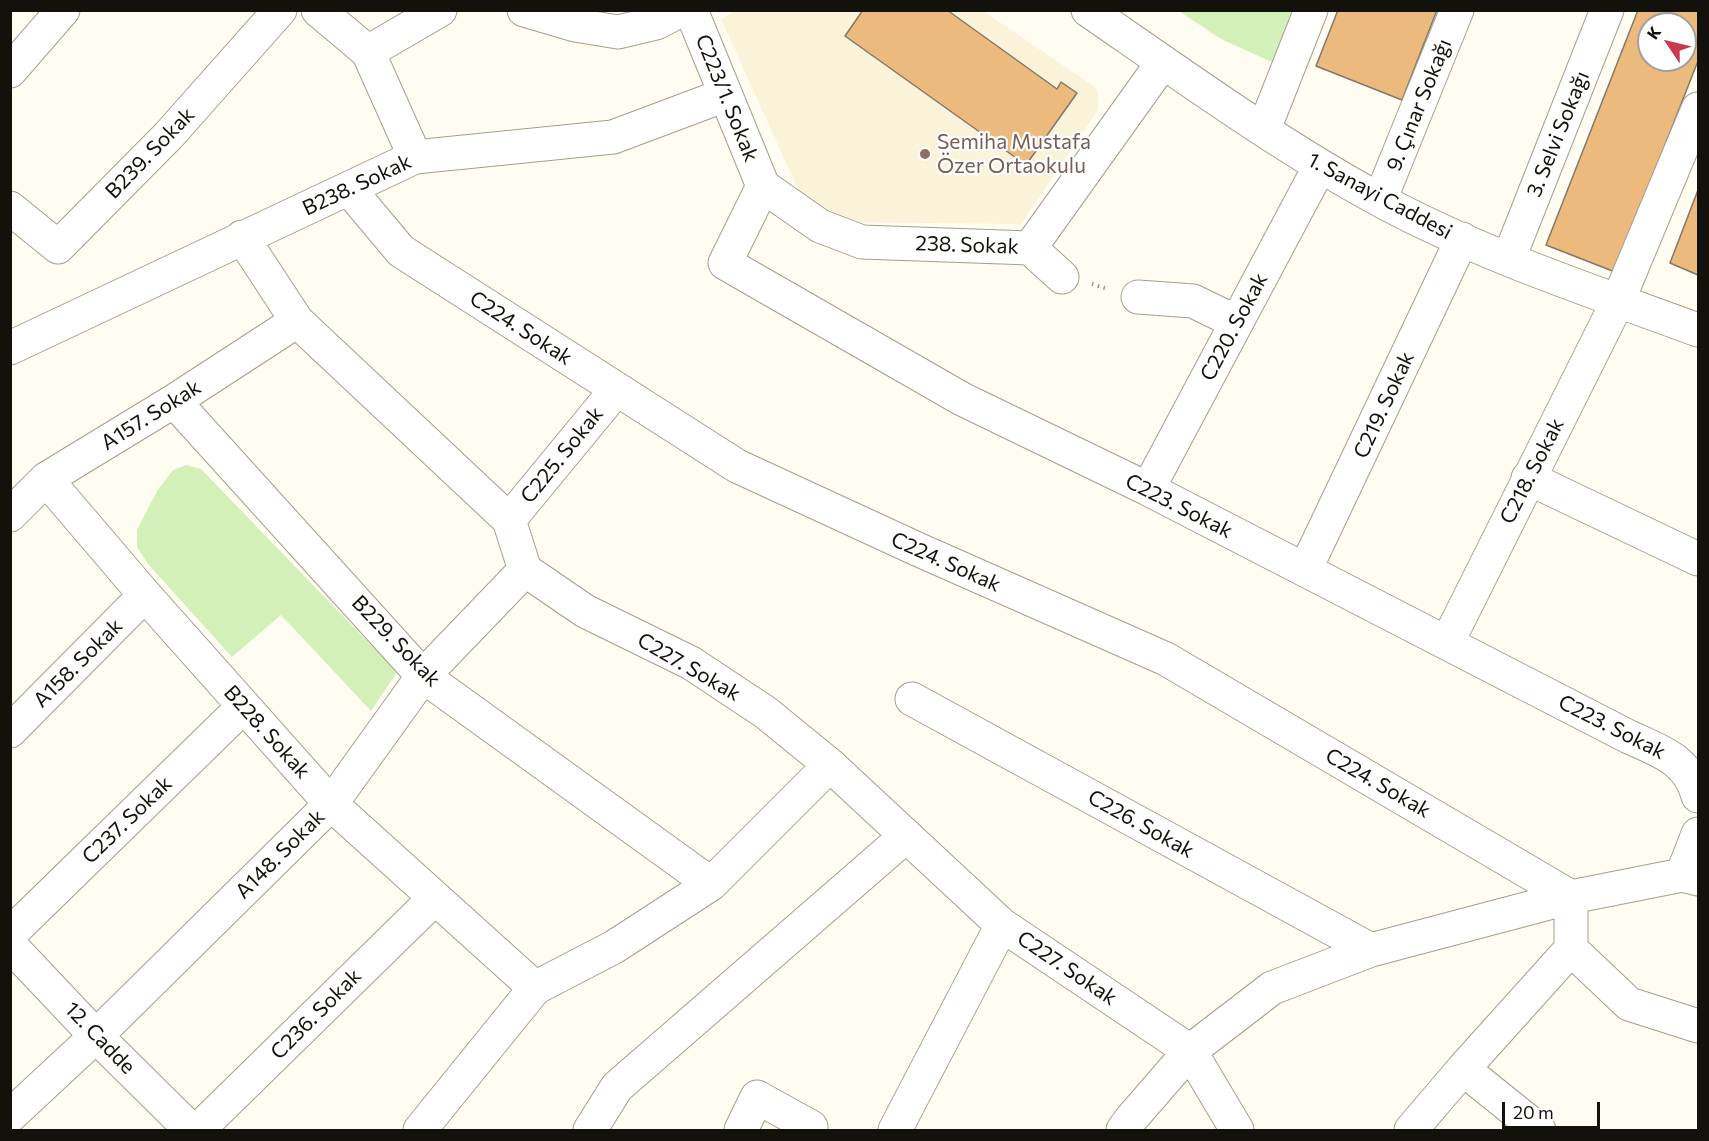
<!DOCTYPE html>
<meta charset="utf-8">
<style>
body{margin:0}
#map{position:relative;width:1709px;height:1141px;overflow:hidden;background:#fffcf1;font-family:Commissioner,sans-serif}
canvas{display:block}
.frame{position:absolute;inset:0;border:12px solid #13110b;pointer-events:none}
.north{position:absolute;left:1637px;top:12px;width:60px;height:60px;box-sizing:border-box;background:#fff;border:2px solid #a1a09d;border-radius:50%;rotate:305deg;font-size:16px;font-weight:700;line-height:24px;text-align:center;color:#13110b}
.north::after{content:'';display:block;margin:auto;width:21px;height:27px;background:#c93950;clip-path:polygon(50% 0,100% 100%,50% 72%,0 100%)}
.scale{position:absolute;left:1502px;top:1102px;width:98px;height:27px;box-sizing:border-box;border:3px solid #13110b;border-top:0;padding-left:8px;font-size:18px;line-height:21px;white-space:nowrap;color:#13110b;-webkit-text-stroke:4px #fff;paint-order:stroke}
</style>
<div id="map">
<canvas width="1709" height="1141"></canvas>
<div class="frame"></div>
<div class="north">K</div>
<div class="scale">20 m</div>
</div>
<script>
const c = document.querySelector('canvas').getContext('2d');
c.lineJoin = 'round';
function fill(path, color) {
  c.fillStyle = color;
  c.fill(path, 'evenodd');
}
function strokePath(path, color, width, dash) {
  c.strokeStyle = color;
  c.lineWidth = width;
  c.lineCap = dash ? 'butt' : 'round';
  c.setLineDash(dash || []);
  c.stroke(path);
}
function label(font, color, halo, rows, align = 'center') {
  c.font = font + ' Commissioner,sans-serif';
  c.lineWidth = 4.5;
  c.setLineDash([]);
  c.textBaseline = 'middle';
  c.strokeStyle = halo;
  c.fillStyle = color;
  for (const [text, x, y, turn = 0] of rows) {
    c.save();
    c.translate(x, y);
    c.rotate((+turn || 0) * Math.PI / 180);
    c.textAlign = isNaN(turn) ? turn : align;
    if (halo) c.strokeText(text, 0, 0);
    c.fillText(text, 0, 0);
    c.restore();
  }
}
const built = new Path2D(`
 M736 10 983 11 1095 87 1099 98 1097 111 1021 224 833 222 801 196 721 19Z`);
const green = new Path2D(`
 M1179 11H1297L1276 64 1221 39Z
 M186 465 201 469 397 672 371 711 281 615 232 657 148 564 137 547V530L157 491 173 470Z`);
const building = new Path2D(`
 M863 10H947L1057 89 1061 82 1077 93 1026 165 845 36Z
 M1338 10H1437L1402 100 1316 66Z
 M1638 10H1698V61L1615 272 1546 245ZM1649 24H1685V60H1649Z
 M1698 190V275L1670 263Z`);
const path = new Path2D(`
 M1092 284 1108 289`);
const minor = new Path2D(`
 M318 10 368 52 415 157
 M524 10 575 25 618 32 656 23 681 10
 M691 10 763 186
 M1088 10C1182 75 1279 145 1378 199 1477 253 1592 291 1698 330
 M368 52 440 10
 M10 71 63 10
 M1264 129 1311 10
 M763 186 725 263 962 399 1148 489 1629 737C1660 751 1689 760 1698 796
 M763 186 820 226 862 242 1030 248 1163 62
 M349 189 401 251 737 466 917 549 1166 659 1571 897V949L1463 1069 1411 1130
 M1380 200 1457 10
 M10 208 58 247 169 135 280 10
 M242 237 297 321 509 520 525 570 585 611 691 663 765 712 830 765 1002 925 1190 1051 1237 1130
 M1030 248 1062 277
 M1509 258 1607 10
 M1138 297 1193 301 1236 322
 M10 348 415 157 613 137 725 95
 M174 401 423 676 711 884
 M1528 478 1698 559
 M46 479 145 595 331 804 535 988
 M1148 489 1320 166
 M10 515 46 479 174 401 297 321
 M509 520 616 390
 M1305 570 1462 239
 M1447 643 1618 301 1698 109
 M912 699 1371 950
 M10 731 145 595
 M1682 875 1698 834
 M10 934 244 706
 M10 945 96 1036 191 1130
 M1571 949 1629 1004 1698 1026
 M1463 1069 1539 1130
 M10 1116 96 1036 331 804 423 676 525 570
 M198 1130 435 898
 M420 1130 535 988 614 947 711 884 830 765
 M590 1130 617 1087 906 836
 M741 1130 757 1097 811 1127
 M895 1130 1002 925
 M1123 1130 1131 1119 1190 1051 1272 988 1371 950 1571 897 1682 875 1698 879`);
const markers = [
 [925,154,6,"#8d6e63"]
];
const streetNames = [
 ["C223/1. Sokak",727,98,68],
 ["9. Çınar Sokağı",1419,105,-68],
 ["3. Selvi Sokağı",1558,134,-68],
 ["B239. Sokak",150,153,-46],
 ["B238. Sokak",357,185,-25],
 ["1. Sanayi Caddesi",1380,196,28],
 ["238. Sokak",967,245,2],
 ["C220. Sokak",1234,327,-62],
 ["C224. Sokak",521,328,33],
 ["C219. Sokak",1384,405,-65],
 ["A157. Sokak",151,415,-32],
 ["C225. Sokak",562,455,-51],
 ["C218. Sokak",1532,471,-63],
 ["C223. Sokak",1179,506,27],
 ["C224. Sokak",946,562,24],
 ["B229. Sokak",396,641,46],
 ["A158. Sokak",78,663,-45],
 ["C227. Sokak",689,667,30],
 ["C223. Sokak",1612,727,27],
 ["B228. Sokak",267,732,48],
 ["C224. Sokak",1378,783,30],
 ["C237. Sokak",127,820,-44],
 ["C226. Sokak",1141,824,29],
 ["A148. Sokak",280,854,-45],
 ["C227. Sokak",1067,968,34],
 ["C236. Sokak",316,1014,-45],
 ["12. Cadde",100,1038,46]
];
const educationNames = [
 ["Semiha Mustafa",937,142],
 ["Özer Ortaokulu",937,166]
];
fill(built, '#faf3da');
fill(green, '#d4f0b9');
fill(building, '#edba7e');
strokePath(building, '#83776a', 1.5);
strokePath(minor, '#a49f8e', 35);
strokePath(path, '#9a988f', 4, [1.5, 4.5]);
strokePath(minor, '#fff', 33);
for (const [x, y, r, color] of markers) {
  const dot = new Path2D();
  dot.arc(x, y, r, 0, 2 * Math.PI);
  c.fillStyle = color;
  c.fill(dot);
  strokePath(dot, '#fff', 2);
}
label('21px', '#13110b', '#fff', streetNames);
label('21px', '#785e54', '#fff', educationNames, 'left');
</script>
